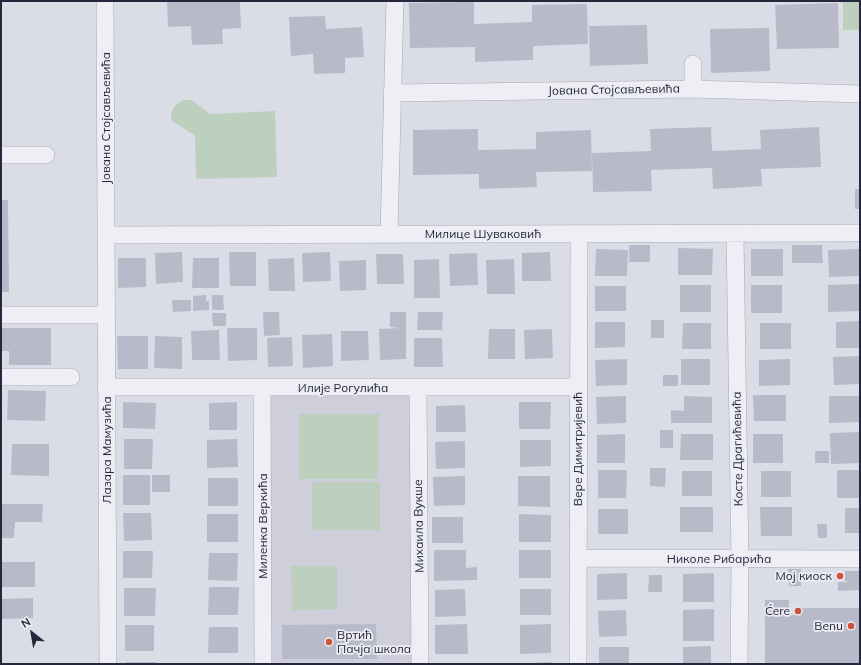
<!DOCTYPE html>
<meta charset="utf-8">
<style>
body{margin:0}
#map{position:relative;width:861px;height:665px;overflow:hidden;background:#dbdde6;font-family:Mulish,sans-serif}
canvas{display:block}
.frame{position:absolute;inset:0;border:2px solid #26273c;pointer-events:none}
.north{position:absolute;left:12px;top:613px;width:40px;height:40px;-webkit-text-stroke:3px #ebecf4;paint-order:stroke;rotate:329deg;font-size:11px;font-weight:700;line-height:16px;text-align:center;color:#26273c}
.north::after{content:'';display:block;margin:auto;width:14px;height:18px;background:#26273c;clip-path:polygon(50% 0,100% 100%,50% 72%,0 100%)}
</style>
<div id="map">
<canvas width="861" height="665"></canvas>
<div class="frame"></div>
<div class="north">N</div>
</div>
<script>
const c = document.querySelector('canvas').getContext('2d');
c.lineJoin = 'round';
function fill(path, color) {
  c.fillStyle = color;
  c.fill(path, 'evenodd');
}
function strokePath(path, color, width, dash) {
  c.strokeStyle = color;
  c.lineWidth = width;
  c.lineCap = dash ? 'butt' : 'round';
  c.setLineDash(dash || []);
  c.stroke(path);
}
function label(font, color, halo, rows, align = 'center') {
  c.font = font + ' Mulish,sans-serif';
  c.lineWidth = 3.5;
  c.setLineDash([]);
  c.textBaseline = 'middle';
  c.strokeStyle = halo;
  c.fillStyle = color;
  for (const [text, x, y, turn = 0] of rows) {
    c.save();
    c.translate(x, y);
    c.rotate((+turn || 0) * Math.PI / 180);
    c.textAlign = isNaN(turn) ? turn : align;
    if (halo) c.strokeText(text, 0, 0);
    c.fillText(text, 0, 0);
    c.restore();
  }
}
const built = new Path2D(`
 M262 387 418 388 420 664H263Z`);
const green = new Path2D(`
 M843 1H860V30H843Z
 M186 100H192L210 114 275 111 277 177 196 179 195 136 171 120C171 109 175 102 186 100Z
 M299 414H379L378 479H299Z
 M312 482H380V530H312Z
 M291 566H337V609L292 610Z`);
const building = new Path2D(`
 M167 1H240L241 28 222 29 223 44 192 45 191 26 168 27Z
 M474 2V24L532 22V5L587 4 588 44 533 46V60L475 62V47L410 48 409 3Z
 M838 3 839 48 777 49 775 5Z
 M325 16 326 29 362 27 364 57 345 58V73L314 74 313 54 291 56 289 17Z
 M647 25 648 64 590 66 589 26Z
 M769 28 770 71 711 73 710 29Z
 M711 127 712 151 761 149 760 130 819 127 821 167 761 169 762 186 713 189 712 168 651 170 652 191 593 192 592 153 651 151 650 129Z
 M478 129V150L536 149V132L591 130 592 171 536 172 537 187 479 189V174L413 175V130Z
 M855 189H860V209H855Z
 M1 200H8L9 292H1Z
 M629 245H650V262H629Z
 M792 245H822L823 263H792Z
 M678 248 713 249 712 275H678Z
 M596 249 628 250 627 276H595Z
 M751 249H783V276H751Z
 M860 249V276L829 277 828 250Z
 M182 252 183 282 156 284 155 253Z
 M229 252H256V286H230Z
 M330 252 331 281 303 282 302 253Z
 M550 252 551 281H522V253Z
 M477 253 478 285 450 286 449 254Z
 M376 254H403L404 284H377Z
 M118 258H146V287L118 288Z
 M193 258H219V288H192Z
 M294 258 295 291H269L268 259Z
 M439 259 440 298H414V260Z
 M514 259 515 294H487L486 260Z
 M366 260V290L340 291 339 261Z
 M859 284V311L828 312V285Z
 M680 285H711V312H680Z
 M751 285H782V313H751Z
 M595 286H626V311H595Z
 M206 295V301H209V310L193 311V296Z
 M212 295H223L224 310H212Z
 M172 300H191V311L173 312Z
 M263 312H279L280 335 264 336Z
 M390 312H406V359L380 360 379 329 400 328 390 327Z
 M418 312H443L442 330H417Z
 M212 313H226V326H213Z
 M651 320H664V338H651Z
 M860 321V348H836V322Z
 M595 322H625V347L595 348Z
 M683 323H711V349H682Z
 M760 323H791V349H760Z
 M1 328H51V365H9V351H1Z
 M227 328H257V360L228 361Z
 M489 329H515V359H488Z
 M552 329 553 358 525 359 524 330Z
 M219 330 220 360H192L191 331Z
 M341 331H368L369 360 341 361Z
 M332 334 333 366 303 368 302 335Z
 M117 336H148V369H118Z
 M155 336 182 337V369L154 368Z
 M292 337 293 366 268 367 267 338Z
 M414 338H442L443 367H414Z
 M860 356V384L834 385 833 357Z
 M627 359V385L596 386 595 360Z
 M681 359H710V385H681Z
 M790 359V385L759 386V360Z
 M663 375H678V386H663Z
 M8 390 46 391 45 421 7 420Z
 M753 395H786V421H754Z
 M626 396V423L597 424 596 397Z
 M684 396 712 397V423H671V410L684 411Z
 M829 396H859L860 422 829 423Z
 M123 402 156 403 155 429 123 428Z
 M237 402V430H209V403Z
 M519 402H551L550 429H519Z
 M465 405 466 432H436V406Z
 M660 430H673V448H660Z
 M860 432V463L831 464 830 433Z
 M625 434V463H597V435Z
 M681 434H713V460H680Z
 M753 434H783V463H753Z
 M124 439H153L152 469H124Z
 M237 439 238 467 207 468V440Z
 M520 440H551V466L520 467Z
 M465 441V468L436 469 435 442Z
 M12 444H49V476L11 475Z
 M815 451H829V463H815Z
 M650 468H666L665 487 650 486Z
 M598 470H627L626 498H598Z
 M837 470H860V498H837Z
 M682 471H712V496H682Z
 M761 471H791V497H761Z
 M123 475H150V505H123Z
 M152 475H170V492H152Z
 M465 476V505L434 506 433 477Z
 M518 476H550V507L518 506Z
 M208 478H238V506H208Z
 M1 504H43L42 522H15L14 538H1Z
 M680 507H713V532H680Z
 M760 507H792V536H761Z
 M845 508H860V533H845Z
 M598 509H628V534H598Z
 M123 513H151L152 540 124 541Z
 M207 514H238V542H207Z
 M519 514 551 515V542H519Z
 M432 517H463V543H432Z
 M817 524H827V538H818Z
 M434 550H466V568L477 567V580L434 581Z
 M519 550H551V578H519Z
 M123 551H153L152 578H123Z
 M209 553H238L237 581 208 580Z
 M1 562H35V587H1Z
 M788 569H801V586H789Z
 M845 571H860V590L838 591V582H850L845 581Z
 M842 572 843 576 842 578 838 579 836 576 838 573Z
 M627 573V599L597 600V574Z
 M714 573V602H683V574Z
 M649 575H662V592H648Z
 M209 587H239L238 615H208Z
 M124 588H156L155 616H124Z
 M465 589 466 616 435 617V590Z
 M520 589H551V615H520Z
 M33 598V618L1 619V599Z
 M765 600H789V613H765Z
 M795 608H860V664H765V615H795Z
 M714 609V641H683V610Z
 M626 610 627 636 599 637 598 611Z
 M376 624 377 659H282V625Z
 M467 624 468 654H435V625Z
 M551 624V653L520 654V625Z
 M125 625H154V651H125Z
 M209 627H238V653H208Z
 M711 646V664H683V647Z
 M599 647H629V664H599Z
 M126 662H156V664H126Z
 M552 662V664H529V663Z`);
const minor = new Path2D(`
 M105 1 108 664
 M693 64V89
 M392 93 693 89 860 94
 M1 155H46
 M389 234 395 1
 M107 235 860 233
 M735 235 740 560 739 664
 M1 315H106
 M1 377H71
 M106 387H579
 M262 387 263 664
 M418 388 420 664
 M578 558 860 559
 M578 664 579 234`);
const markers = [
 [840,576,4,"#cd523f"],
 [798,611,4,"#cd523f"],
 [851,626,4,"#cd523f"],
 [329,642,4,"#cd523f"]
];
const streetNames = [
 ["Јована Стојсављевића",614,90,-1],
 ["Јована Стојсављевића",106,118,-90],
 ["Милице Шуваковић",483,234],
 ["Илије Рогулића",343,388],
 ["Вере Димитријевић",578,449,-90],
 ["Косте Драгићевића",738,449,-91],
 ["Лазара Мамузића",107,450,-90],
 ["Миленка Веркића",263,526,-90],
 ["Михаила Вукше",419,526,-91],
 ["Николе Рибарића",719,559]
];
const poiNames = [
 ["Мој киоск",832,576],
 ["Ćere",790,611],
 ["Benu",843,626],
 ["Вртић",337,635,"left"],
 ["Пачја школа",337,649,"left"]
];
fill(built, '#cecfdb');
fill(green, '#bdd0bd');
fill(building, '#b9bac9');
strokePath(minor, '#a5a6b3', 18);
strokePath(minor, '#eeeef4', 17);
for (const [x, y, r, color] of markers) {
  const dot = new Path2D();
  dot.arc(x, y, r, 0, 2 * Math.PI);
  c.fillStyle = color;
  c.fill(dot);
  strokePath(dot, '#ebecf4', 1.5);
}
label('12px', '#26273c', '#ebecf4', streetNames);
label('12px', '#26273c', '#ebecf4', poiNames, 'right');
</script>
